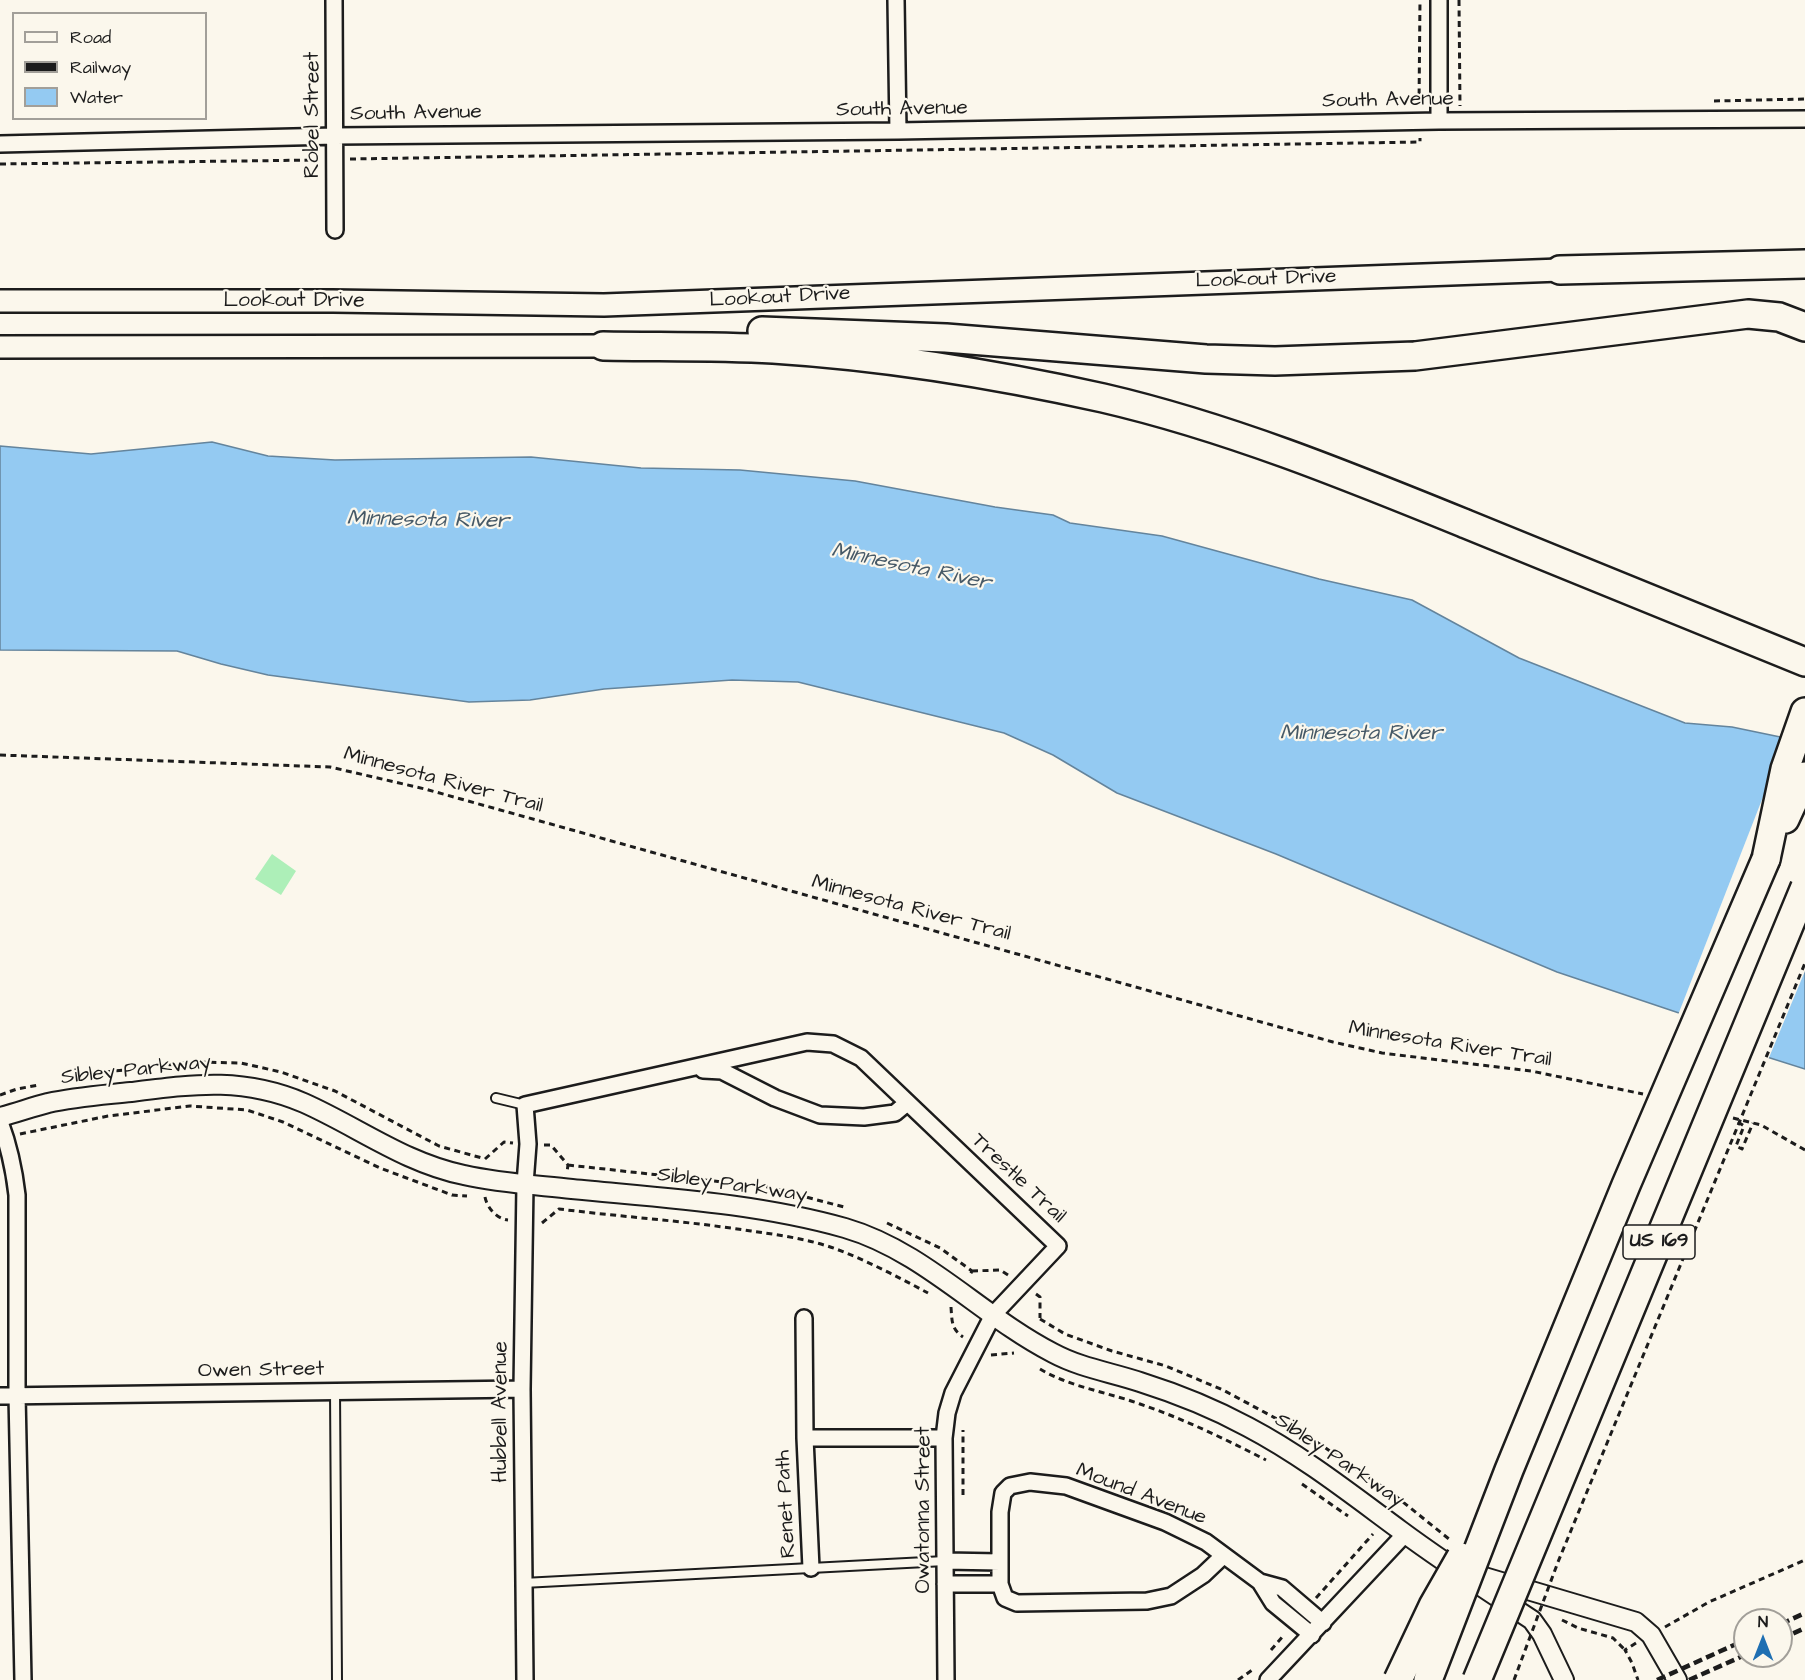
<!DOCTYPE html>
<style>
body{margin:0}
#map{position:relative;width:1805px;height:1680px;overflow:hidden;background:#fbf7ec;font-family:"Architects Daughter",sans-serif}
canvas{display:block}
.legend{position:absolute;left:12px;top:12px;width:195px;height:108px;box-sizing:border-box;background:#fbf7ec;border:2px solid #a29f99;margin:0;padding:8px 10px;list-style:none;font-size:18px;color:#1c1c1c}
.legend li{display:flex;align-items:center;gap:12px;height:30px}
.legend b{width:30px;border:2px solid #a29f99}
.north{position:absolute;left:1733px;top:1608px;width:60px;height:60px;box-sizing:border-box;background:#fbf7ec;border:2px solid #a29f99;border-radius:50%;rotate:0deg;font-size:16px;font-weight:700;line-height:24px;text-align:center;color:#1c1c1c}
.north::after{content:'';display:block;margin:auto;width:21px;height:27px;background:#1f6fb2;clip-path:polygon(50% 0,100% 100%,50% 72%,0 100%)}
</style>
<div id="map">
<canvas width="1805" height="1680"></canvas>
<ul class="legend">
<li><b style="height:8px;background:#fbf7ec"></b>Road</li>
<li><b style="height:8px;background:#1c1c1c"></b>Railway</li>
<li><b style="height:16px;background:#94caf2"></b>Water</li>
</ul>
<div class="north">N</div>
</div>
<script>
const c = document.querySelector('canvas').getContext('2d');
c.lineJoin = 'round';
function fill(path, color) {
  c.fillStyle = color;
  c.fill(path, 'evenodd');
}
function strokePath(path, color, width, dash) {
  c.strokeStyle = color;
  c.lineWidth = width;
  c.lineCap = dash ? 'butt' : 'round';
  c.setLineDash(dash || []);
  c.stroke(path);
}
function label(font, color, halo, rows, align = 'center') {
  c.font = font + ' "Architects Daughter",sans-serif';
  c.lineWidth = 4.5;
  c.setLineDash([]);
  c.textBaseline = 'middle';
  c.strokeStyle = halo;
  c.fillStyle = color;
  for (const [text, x, y, turn = 0] of rows) {
    c.save();
    c.translate(x, y);
    c.rotate((+turn || 0) * Math.PI / 180);
    c.textAlign = isNaN(turn) ? turn : align;
    if (halo) c.strokeText(text, 0, 0);
    c.fillText(text, 0, 0);
    c.restore();
  }
}
const green = new Path2D(`
 M272 854 296 871 281 895 255 879Z`);
const water = new Path2D(`
 M212 442 268 456 335 460 531 457 641 468 740 470 855 481 995 507 1053 515 1070 523 1162 536 1319 579 1412 600 1519 658 1685 723 1732 727 1790 739 1805 744V1069L1748 1051 1679 1013 1557 972 1276 854 1117 793 1053 755 1004 733 798 682 732 680 604 689 530 700 469 702 268 675 221 664 177 651 0 650V446L91 454Z`);
const pier = new Path2D(`
 M1805 741V971L1768 1060 1747 1054 1678 1015 1770 779Z`);
const path = new Path2D(`
 M1459 0 1460 106
 M1714 101 1805 99
 M1419 105 1420 0
 M350 159 1420 142V138
 M0 164 319 160
 M0 755 330 767 425 789 1333 1042 1382 1053 1531 1071 1643 1094
 M75 1078 106 1072 194 1062 241 1063 281 1072 335 1091 439 1146 482 1158
 M0 1095 17 1089 39 1085
 M1733 1118 1761 1125 1805 1150
 M1738 1122 1744 1126 1736 1146 1742 1149 1753 1123
 M20 1134 108 1116 190 1106 247 1110 283 1122 380 1168 452 1195 467 1196
 M544 1145H551L568 1165 567 1172
 M485 1159 504 1142 513 1143
 M568 1165 768 1187 844 1207
 M485 1197C487 1208 497 1219 508 1220
 M542 1223 559 1209C623 1217 687 1221 751 1231 779 1235 809 1239 836 1249 868 1261 898 1277 928 1293
 M887 1223 940 1248 972 1271 969 1277
 M972 1271 1000 1270 1008 1275
 M1036 1294 1040 1297V1318
 M951 1307C952 1320 951 1329 963 1337
 M1040 1319 1065 1334 1112 1351 1166 1366 1223 1390 1305 1434 1393 1494 1449 1539
 M991 1355 1014 1353
 M1040 1369C1070 1387 1107 1392 1140 1404 1184 1419 1225 1439 1266 1460
 M1302 1484 1348 1516
 M963 1495V1430
 M1316 1598 1373 1534
 M1562 1620 1578 1628 1613 1638 1625 1650
 M1665 1627 1709 1602 1805 1560
 M1636 1643 1625 1650 1632 1663 1638 1680
 M1271 1650 1284 1635
 M1238 1680 1255 1668`);
const service = new Path2D(`
 M496 1098 525 1105
 M335 1391 337 1680
 M523 1583 945 1561`);
const minor = new Path2D(`
 M334 0 335 230
 M896 0 898 131
 M1439 0V121
 M0 144 335 136 898 131 1439 121 1805 119
 M703 1070 722 1071 775 1098 820 1115 864 1117 895 1113 907 1103
 M0 1122C9 1146 14 1169 17 1195V1395L23 1680
 M804 1318 805 1438 811 1568
 M0 1396 522 1389
 M805 1438H944
 M1223 1556 1203 1575 1171 1596 1147 1601 1017 1603 1005 1598 1000 1584V1512L1003 1493 1010 1486 1030 1482 1066 1486 1165 1522 1206 1542 1260 1582 1273 1603 1312 1635
 M945 1561 1000 1562
 M1260 1582 1282 1588 1323 1623
 M945 1584H1000
 M525 1680 522 1389 525 1184 528 1144 525 1105 807 1042 833 1044 861 1058 1058 1246 993 1315 953 1393 947 1413 944 1438 946 1680
 M1268 1680 1405 1534`);
const tertiary = new Path2D(`
 M0 1117C16 1113 32 1107 48 1103 75 1097 104 1095 131 1092 195 1084 243 1077 304 1103 358 1127 405 1163 464 1175 499 1183 536 1185 572 1189 664 1198 756 1203 845 1228 924 1251 981 1316 1053 1353 1081 1368 1110 1372 1140 1382 1178 1394 1213 1408 1248 1427 1303 1456 1351 1494 1400 1530 1443 1562 1488 1591 1532 1620L1542 1634 1564 1680
 M1474 1574 1636 1622 1651 1635 1677 1680`);
const secondary = new Path2D(`
 M0 301H333L604 305 1560 270
 M0 347 603 346`);
const motorway = new Path2D(`
 M1560 270 1805 264
 M762 331 946 338 1206 359 1275 361 1415 356 1748 314 1779 317 1805 327
 M603 346C659 347 716 346 773 349 883 356 995 374 1103 398 1228 427 1348 476 1466 524 1579 569 1692 615 1805 662
 M1785 819 1805 776
 M1766 859 1785 769 1805 712`);
const rail = new Path2D(`
 M1781 1624 1805 1613
 M1781 1639 1805 1628
 M1657 1680 1745 1640
 M1689 1680 1745 1655`);
const pathBridge = new Path2D(`
 M1514 1680 1558 1562 1805 963`);
const motorwayBridge = new Path2D(`
 M1398 1680 1433 1606 1461 1557
 M1428 1680 1509 1470 1626 1185 1766 859
 M1477 1680 1805 887`);
const shields = [
 [1659,1242,72]
];
const shieldNames = [
 ["US 169",1659,1242]
];
const streetNames = [
 ["South Avenue",1388,101,-1],
 ["South Avenue",902,110,-1],
 ["South Avenue",416,114,-1],
 ["Robel Street",314,115,-90],
 ["Lookout Drive",1266,280,-2],
 ["Lookout Drive",780,298,-3],
 ["Lookout Drive",294,302],
 ["Minnesota River Trail",443,781,15],
 ["Minnesota River Trail",911,909,15],
 ["Minnesota River Trail",1450,1045,9],
 ["Sibley Parkway",136,1071,-6],
 ["Trestle Trail",1018,1179,43],
 ["Sibley Parkway",732,1186,8],
 ["Owen Street",261,1371,-1],
 ["Hubbell Avenue",502,1412,-90],
 ["Sibley Parkway",1339,1461,34],
 ["Mound Avenue",1141,1495,21],
 ["Renet Path",787,1504,-93],
 ["Owatonna Street",925,1510,-90]
];
const waterNames = [
 ["Minnesota River",428,521,1],
 ["Minnesota River",911,568,12],
 ["Minnesota River",1361,734]
];
fill(green, '#adefb8');
fill(water, '#94caf2');
strokePath(water, '#64849c', 1.5);
fill(pier, '#fbf7ec');
strokePath(service, '#1c1c1c', 12);
strokePath(minor, '#1c1c1c', 20);
strokePath(tertiary, '#1c1c1c', 22);
strokePath(secondary, '#1c1c1c', 26);
strokePath(motorway, '#1c1c1c', 32);
strokePath(path, '#1c1c1c', 3, [6, 4.5]);
strokePath(service, '#fbf7ec', 8);
strokePath(minor, '#fbf7ec', 15);
strokePath(tertiary, '#fbf7ec', 18);
strokePath(secondary, '#fbf7ec', 21);
strokePath(motorway, '#fbf7ec', 27);
strokePath(rail, '#1c1c1c', 4.5, [9, 4.5]);
strokePath(motorwayBridge, '#1c1c1c', 32, []);
strokePath(pathBridge, '#1c1c1c', 3, [6, 4.5]);
strokePath(motorwayBridge, '#fbf7ec', 27);
for (const [x, y, w] of shields) {
  const box = new Path2D();
  box.roundRect(x - w / 2, y - 17, w, 34, 4.5);
  c.fillStyle = '#fbf7ec';
  c.fill(box);
  strokePath(box, '#1c1c1c', 1.5);
}
label('bold 20px', '#1c1c1c', null, shieldNames);
label('21px', '#1c1c1c', '#fbf7ec', streetNames);
label('italic 22px', '#465967', '#fbf7ec', waterNames);
</script>
